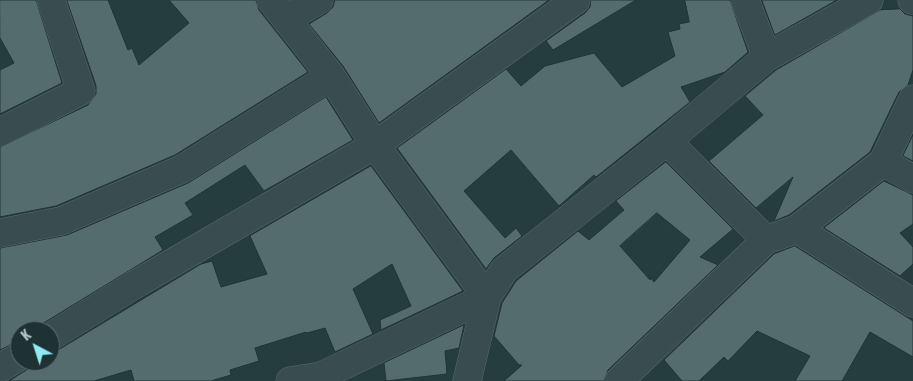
<!DOCTYPE html>
<style>
body{margin:0}
#map{position:relative;width:913px;height:381px;overflow:hidden;background:#263d3e;font-family:"Asap Condensed",sans-serif}
canvas{display:block}
.north{position:absolute;left:10px;top:321px;width:50px;height:50px;box-sizing:border-box;background:#1f3233;border:1px solid #5b6e6f;border-radius:50%;rotate:320deg;font-size:14px;font-weight:700;line-height:20px;text-align:center;color:#b6c7c9}
.north::after{content:'';display:block;margin:auto;width:18px;height:22px;background:#91e9f3;clip-path:polygon(50% 0,100% 100%,50% 72%,0 100%)}
</style>
<div id="map">
<canvas width="913" height="381"></canvas>
<div class="north">K</div>
</div>
<script>
const c = document.querySelector('canvas').getContext('2d');
c.lineJoin = 'round';
function fill(path, color) {
  c.fillStyle = color;
  c.fill(path, 'evenodd');
}
function strokePath(path, color, width, dash) {
  c.strokeStyle = color;
  c.lineWidth = width;
  c.lineCap = dash ? 'butt' : 'round';
  c.setLineDash(dash || []);
  c.stroke(path);
}
const building = new Path2D(`
 M0 0H36L62 83 0 114V70L14 63 0 38Z
 M67 0H108L128 50 132 48 139 65 189 23 169 0H256L259 10 308 72 175 155 56 206 0 217V147L88 105 96 94V86Z
 M335 0H549L379 123 343 66 309 24 327 13 333 7Z
 M591 0H636L553 50 546 41 585 13 590 7Z
 M685 0H730L748 52 725 72 681 87 690 102 596 177 594 175 559 206 511 150 464 191 505 238 516 228 522 236 494 258 486 269 397 148 506 69 521 86 545 66 594 53 622 87 675 56 668 32 680 29 679 24 689 22Z
 M762 0H837L775 35Z
 M900 9 905 14 913 16V70L908 85 899 92 870 152 789 215 774 221 793 177 756 208 709 161 763 115 745 96 776 70 880 10Z
 M326 97 353 140 264 191 245 165 185 203 193 215 155 237 163 250 42 324 36 331H20V340L0 350V248L67 235 188 183Z
 M913 135V161L903 156Z
 M666 162 733 229 700 257 718 265 608 370 604 381H504L522 365H519L494 336 502 303 516 281 578 231 589 240 624 210 616 201ZM657 213 690 240 654 282 651 278 650 280 620 246Z
 M371 166 463 291 381 330 380 320 411 306 392 264 353 289 373 334 335 352 325 328 307 333 306 332 255 348 259 361 230 370 231 375 211 381H134L131 370 94 381H9L28 369 34 361H50V353L58 350 201 264 212 261 221 287 267 274 250 236Z
 M884 181 913 195V224L900 233 913 247V264L900 276 824 228Z
 M795 246 913 321V357L870 332 842 381H795L810 356 757 331 728 361 724 357 699 381H682L664 360 774 254Z
 M464 325 459 348 445 351 447 374 386 381 384 363Z`);
const minor = new Path2D(`
 M271 0 331 76 375 145 487 297 467 381
 M912 0H913
 M286 19 319 0
 M767 57 869 0
 M0 132 81 91 51 0
 M667 141 766 240 797 229 883 162 913 99
 M883 162 913 179
 M797 229 913 303
 M0 233 61 221 182 169 331 76
 M50 337 134 285 375 145 576 0
 M0 368 20 356
 M290 381 321 376 487 297 504 270 667 141 767 57 745 0
 M619 381 766 240`);
fill(building, '#546c6e');
strokePath(building, '#213435', 1);
strokePath(minor, '#586a6c', 29);
strokePath(minor, '#3a4d4e', 28);
</script>
